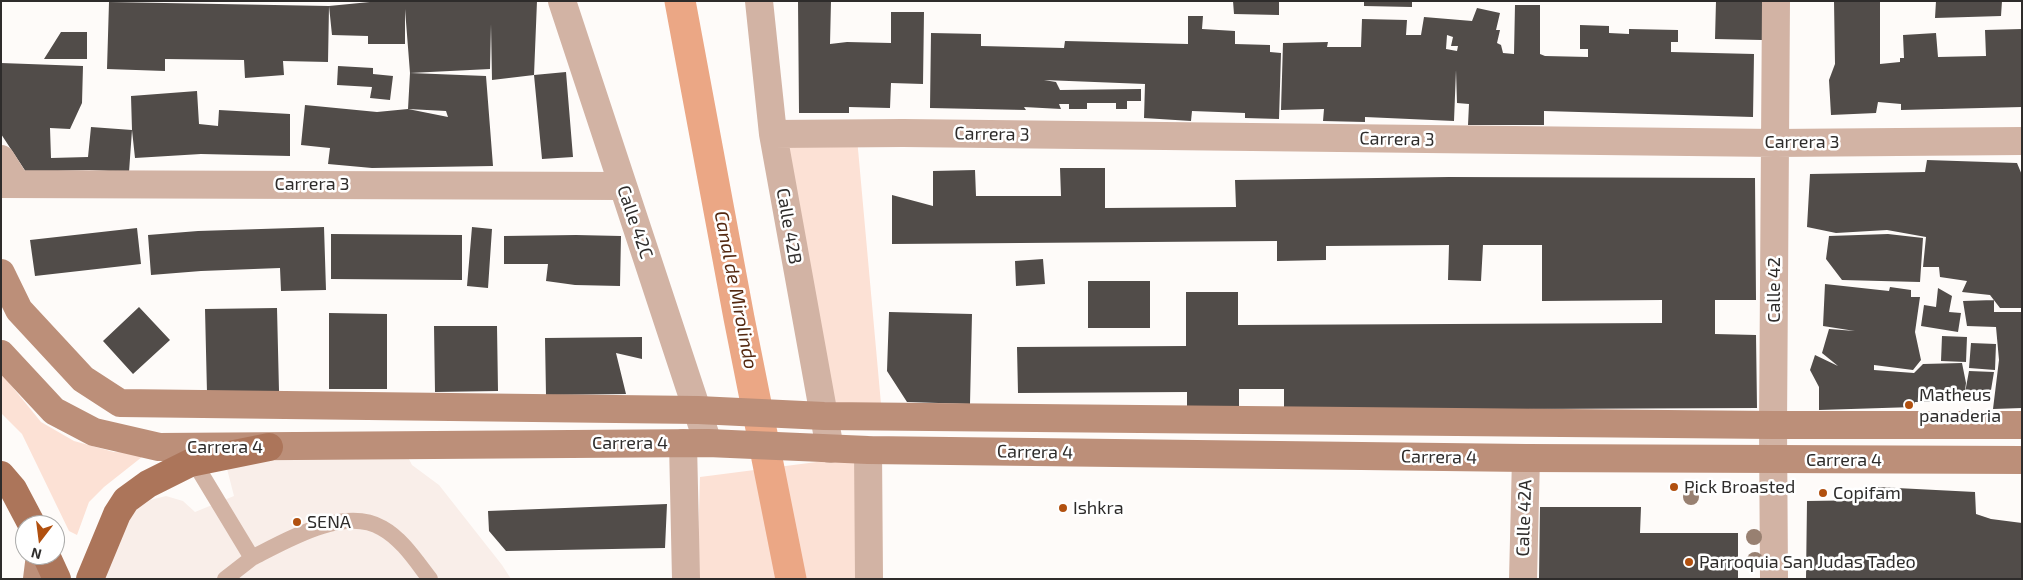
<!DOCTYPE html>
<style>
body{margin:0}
#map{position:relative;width:2023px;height:580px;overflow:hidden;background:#fefbf9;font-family:"Exo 2",sans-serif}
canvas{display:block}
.frame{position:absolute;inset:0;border:2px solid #2e2c2b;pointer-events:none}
.north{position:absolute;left:15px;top:515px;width:50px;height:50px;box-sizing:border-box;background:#fff;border:1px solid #ababaa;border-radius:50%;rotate:195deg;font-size:14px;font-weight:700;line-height:20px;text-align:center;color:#2e2c2b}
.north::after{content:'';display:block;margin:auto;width:18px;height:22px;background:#b1500f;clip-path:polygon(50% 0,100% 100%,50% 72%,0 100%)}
</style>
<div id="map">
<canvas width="2023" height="580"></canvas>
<div class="frame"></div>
<div class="north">N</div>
</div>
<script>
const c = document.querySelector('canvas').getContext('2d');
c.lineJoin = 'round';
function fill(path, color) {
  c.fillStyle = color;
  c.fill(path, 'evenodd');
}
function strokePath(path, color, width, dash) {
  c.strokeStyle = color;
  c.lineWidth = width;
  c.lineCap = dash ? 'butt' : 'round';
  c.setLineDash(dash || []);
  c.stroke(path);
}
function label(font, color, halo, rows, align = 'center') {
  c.font = font + ' "Exo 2",sans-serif';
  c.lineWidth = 5;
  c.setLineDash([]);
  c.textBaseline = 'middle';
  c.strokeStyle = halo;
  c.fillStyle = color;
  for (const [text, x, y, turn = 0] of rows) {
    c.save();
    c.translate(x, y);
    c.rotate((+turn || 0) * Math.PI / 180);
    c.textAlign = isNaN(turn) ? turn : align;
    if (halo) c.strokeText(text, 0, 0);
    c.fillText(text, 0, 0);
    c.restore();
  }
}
const built = new Path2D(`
 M406 453 412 465 439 485 502 565 511 579H105L108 557 134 511 150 500 166 496 183 501 195 512 234 496 225 461Z`);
const green = new Path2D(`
 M775 138H857L882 415H825Z
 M1 373 41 422 74 441 114 452 147 453 104 487 89 502 77 535 69 531 22 434 1 413Z
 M871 455 873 579H697L700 477Z`);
const canal = new Path2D(`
 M680 1 739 318 791 579`);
const building = new Path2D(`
 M380 1H537L534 75 492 80 491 24 490 69 410 73 405 9V44H368V36L332 35 329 6Z
 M798 1H831L830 44 847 42 891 43V12H924L923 84 891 83 890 108 849 107V113H799Z
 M1233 1H1279V15L1234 14Z
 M1364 1H1412V7L1364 6Z
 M1716 1H1762V40L1715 39Z
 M1834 1H1880V64L1900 62V58H1904L1903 35 1936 33 1938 57 1986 56 1985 30 2022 29V107L1901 110V104L1878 102 1876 113 1831 115 1829 80 1835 64Z
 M1936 1H2002L2001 16 1935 18Z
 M109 2 329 6 328 62 283 61 284 75 245 78 244 60 165 59V71L107 69Z
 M1515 5H1540V54L1545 56 1588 57V49H1580V25L1609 26V33L1629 34V29L1678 30V42H1671V52L1754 54 1753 117 1544 111V125H1468L1469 104 1457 103 1456 70 1454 121 1365 117V122L1323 121 1324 109 1281 110 1283 43 1328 42 1327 47H1361L1362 19 1407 20 1406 35H1421L1424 17 1472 21 1477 8 1500 13 1496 30H1500L1497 43 1501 45 1503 53 1514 54ZM1447 35 1453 37 1451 46H1458L1457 51 1446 49Z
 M1188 16H1203L1202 29 1235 31V44L1270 45V52L1281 53 1279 119 1245 118V113L1192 111 1191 121 1144 118 1145 84 1044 80 1056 82 1060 90 1141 89V101H1127V109H1116V103H1087V109H1069V104H1059L1061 109 1024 107 1026 110 930 108 931 33 981 34V46L1064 48 1065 41 1188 44Z
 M61 32H87V59H44Z
 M1 63 83 66 82 103 70 129 50 128 51 158 88 157 91 127 132 130 131 96 197 91 199 124 218 126 219 110 290 114V156L201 154 135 158 132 130 129 172 89 170 26 172 1 134Z
 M338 66 373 68V74L393 76 390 100 370 98 372 87 337 85Z
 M566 72 573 157 542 159 534 75Z
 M410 73 486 76 493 166 372 168 328 164 330 148 301 145 305 105 377 112 408 109 448 117 446 111 408 109Z
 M1927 160 2017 163 2022 175V308H2000L1990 295 1962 292 1967 281 1940 277 1939 267H1923L1926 237 1887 230 1836 233 1807 227 1810 174 1925 172Z
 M1060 168H1105V208L1236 207 1235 180 1449 177 1755 178 1756 300H1715V334L1756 335 1757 408 1284 410V389H1239V413H1187V392L1018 393 1017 347 1186 346V292H1238V325L1662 323V300L1542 301V245H1483L1481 281 1448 280 1449 245 1326 246V260L1277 261V241L892 244V195L933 206V171L975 170 976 196H1061Z
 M324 227 326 290 281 291 280 268 201 271 151 275 148 235 198 231Z
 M472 227 492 229 488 288 467 286Z
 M137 228 141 264 35 276 30 240Z
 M331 234 462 235V280L331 279Z
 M1888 234 1923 238 1920 282 1842 280 1826 259 1829 236Z
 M576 235 621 236 620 286 575 285 546 281 548 264H504V236Z
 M1043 259 1045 284 1016 286 1015 261Z
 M1088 281H1150V328H1088Z
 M1825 284 1889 291 1890 287 1911 290V297H1920L1915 332 1921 360 1913 370 1874 365V370L1914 373 1923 364 1962 363 1966 383 1964 398 1969 371 1994 372 1989 402H1915L1914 407 1819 410V387L1810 370 1815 355 1838 366 1822 353 1829 329 1855 331 1823 326Z
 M1938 288 1952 296 1949 312 1961 313 1958 332 1921 326 1924 305 1936 307Z
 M1994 300V312H2022V408L1993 409 1999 360 1996 327 1967 326 1963 301Z
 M139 307 170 340 133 374 103 341Z
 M277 308 279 391 207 393 205 309Z
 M889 312 972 314 970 404 907 402 887 371Z
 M329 313 387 314V389H329Z
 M434 326H497L498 391 435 392Z
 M1942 336 1967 337 1966 362 1941 361Z
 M642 337V359L616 353 626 394 546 395 545 338Z
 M1971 343 1996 344 1995 370 1969 368Z
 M1877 487 1975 492 1976 514 1991 519 2022 523V579H1806L1807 501 1875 500Z
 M667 504 665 548 506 551 489 531 488 511Z
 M1540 507H1641L1640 533H1738V579H1539Z`);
const service = new Path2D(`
 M190 463 200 472 252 558C287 540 344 506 382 528 402 539 416 561 430 579
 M225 579 252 558`);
const minor = new Path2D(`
 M562 1 708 443
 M759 1 773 134 830 449
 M773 134 903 133 1775 143 2022 141
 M1 159 16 183
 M1 184 623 186
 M1773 425 1776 1
 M683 443 686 579
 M868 450 869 579
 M1523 579 1526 458`);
const tertiary = new Path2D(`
 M1773 425 1774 579`);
const secondary = new Path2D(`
 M1 273 19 310 83 379 120 403 698 410 824 416 1773 425H2022
 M1 354 54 411 94 432 159 447 708 443 868 450 1526 458 2022 460
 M37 579 40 555`);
const primary = new Path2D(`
 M1 475 13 489 32 525
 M46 555 57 579
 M90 579 117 514 126 500 148 484 190 463 269 447`);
const trees = [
 [1691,497],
 [1754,537],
 [1755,560]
];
const markers = [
 [1909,405,5,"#b1500f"],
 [1674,487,5,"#b1500f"],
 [1823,493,5,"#b1500f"],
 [1063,508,5,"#b1500f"],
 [297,522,5,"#b1500f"],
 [1689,562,5,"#b1500f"]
];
const streetNames = [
 ["Carrera 3",992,134,1],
 ["Carrera 3",1397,139,1],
 ["Carrera 3",1802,142],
 ["Carrera 3",312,184],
 ["Calle 42C",635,222,71],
 ["Calle 42B",789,226,80],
 ["Calle 42",1774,290,-90],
 ["Carrera 4",630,443],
 ["Carrera 4",225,447],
 ["Carrera 4",1035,452,1],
 ["Carrera 4",1439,457,1],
 ["Carrera 4",1844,460],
 ["Calle 42A",1524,518,-88]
];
const poiNames = [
 ["Matheus",1919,395],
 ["panaderia",1919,416],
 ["Pick Broasted",1684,487],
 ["Copifam",1833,493],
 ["Ishkra",1073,508],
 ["SENA",307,522],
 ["Parroquia San Judas Tadeo",1699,562]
];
const waterNames = [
 ["Canal de Mirolindo",736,290,79]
];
fill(built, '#f9eee9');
fill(green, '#fce1d5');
strokePath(canal, '#eba785', 31);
fill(building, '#514c49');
strokePath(service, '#d2b3a4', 16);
strokePath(minor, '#d2b3a4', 28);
strokePath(tertiary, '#d2b3a4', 28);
strokePath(secondary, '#bc8f79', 28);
strokePath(primary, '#ac755a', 28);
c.fillStyle = '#988071';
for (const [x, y] of trees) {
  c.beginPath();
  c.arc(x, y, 8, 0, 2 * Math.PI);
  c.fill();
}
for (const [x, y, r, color] of markers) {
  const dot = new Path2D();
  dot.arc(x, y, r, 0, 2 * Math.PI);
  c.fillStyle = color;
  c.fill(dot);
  strokePath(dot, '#fff', 2);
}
label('18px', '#2e2c2b', '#fff', streetNames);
label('18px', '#2e2c2b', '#fff', poiNames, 'left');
label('italic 19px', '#542810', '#fff', waterNames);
</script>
